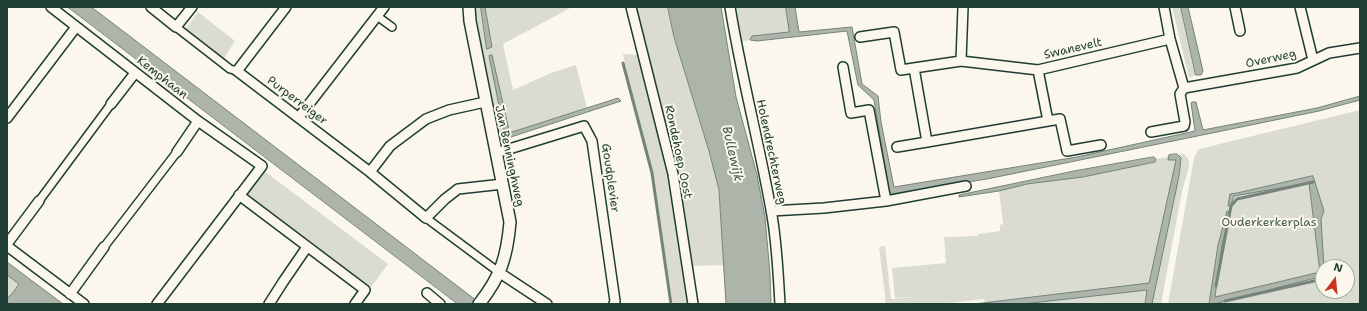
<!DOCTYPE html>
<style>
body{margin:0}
#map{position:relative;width:1367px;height:311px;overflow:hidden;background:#fbf7ec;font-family:"Shantell Sans",sans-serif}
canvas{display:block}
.frame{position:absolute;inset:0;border:8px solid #1f3d34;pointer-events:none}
.north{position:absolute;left:1315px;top:259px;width:40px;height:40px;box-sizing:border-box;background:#fbf7ec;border:1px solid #a3ada2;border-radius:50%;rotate:16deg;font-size:11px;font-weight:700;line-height:16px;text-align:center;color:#1f3d34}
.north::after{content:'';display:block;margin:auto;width:14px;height:18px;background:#c8321e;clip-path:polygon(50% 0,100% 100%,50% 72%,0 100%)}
</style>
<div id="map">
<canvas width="1367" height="311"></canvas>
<div class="frame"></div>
<div class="north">N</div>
</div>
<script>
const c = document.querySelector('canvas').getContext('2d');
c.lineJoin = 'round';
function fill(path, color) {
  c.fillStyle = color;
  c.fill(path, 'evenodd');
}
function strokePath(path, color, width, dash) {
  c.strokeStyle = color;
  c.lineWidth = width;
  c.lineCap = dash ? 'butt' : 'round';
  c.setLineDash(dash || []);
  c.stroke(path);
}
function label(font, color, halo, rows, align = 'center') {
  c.font = font + ' "Shantell Sans",sans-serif';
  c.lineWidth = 4;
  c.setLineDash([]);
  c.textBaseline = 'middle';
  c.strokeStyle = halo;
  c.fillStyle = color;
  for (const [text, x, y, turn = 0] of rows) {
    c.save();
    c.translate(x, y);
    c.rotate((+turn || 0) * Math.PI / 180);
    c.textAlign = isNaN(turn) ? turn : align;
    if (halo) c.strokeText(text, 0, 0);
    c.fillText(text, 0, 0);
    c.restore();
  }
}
const green = new Path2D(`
 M475 7H481L487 48 492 47 485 7H572L503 44 513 90 551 73 576 65 587 108 512 132 509 130 492 55 498 97 505 135 499 143 478 42Z
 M636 7H668L674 38 709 151 719 190 724 265 692 266 672 150Z
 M733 7H786L790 32 753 36 750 40 738 42Z
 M1172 7H1181L1196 75 1189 78Z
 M198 12 235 41 223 60 185 30Z
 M623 54 639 55 659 129 676 219 688 304H673L652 173 632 97Z
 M1360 110V304H1168L1194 158 1199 149ZM1323 267H1347V291H1323Z
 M1184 154 1189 160V167L1182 191 1161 304H981L985 303 984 299 940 304H886L879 247 885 246 891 299 913 297 895 298 892 268 946 263 944 237 978 236V234L1000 231V225L1003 224 999 191 1026 184 1083 177 1155 162 1156 159Z
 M263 170 388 264 371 287 245 192Z
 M7 275 19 284 12 294 7 298Z`);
const water = new Path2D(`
 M68 7H91L98 12 481 304H458Z
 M481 7H485L492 47 487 49Z
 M668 7H721L736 97 757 175 765 217 770 274 771 304H726L719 190 709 151 674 37Z
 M786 7H795L799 32 852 27 862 84 878 96 881 122 894 187 1077 157 1195 131 1191 103 1192 102H1196L1203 130 1317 108 1360 96V100L1319 111 1173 141 987 179 893 194 889 191 874 100 858 85 847 31 757 41 750 40 752 36 789 32Z
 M1181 7H1188L1203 71 1201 75H1196Z
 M492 55 509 130 512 132 618 98 621 101 511 137 505 135 489 56Z
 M1177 154 1181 158 1179 176 1152 304H1145L1147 290 1023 304H974L1149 283 1176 160H1168L1169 155Z
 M1154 157 1156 159 1155 162 1083 177 1027 184 999 191 959 197V195L1074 171Z
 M1313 176 1324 211 1321 219 1324 267 1323 276 1214 304H1209L1218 245 1227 211 1230 212 1222 245 1215 297 1320 272 1309 183 1234 196 1231 205 1228 206 1230 194 1237 193Z
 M7 262 63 304H7V298L12 294 19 284 7 275Z`);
const stream = new Path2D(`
 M623 63 652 173 671 304
 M1216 286 1231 206 1237 199 1313 182
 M1225 301 1323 279`);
const pedestrian = new Path2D(`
 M377 16 392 27
 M176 27 230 69 237 71
 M39 201 111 104
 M426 218 500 273
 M104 247 177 152`);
const minor = new Path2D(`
 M51 7 198 121 262 166 157 304
 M151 7 176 27 192 7
 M286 7 237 71 370 172 426 218 445 199 458 189 503 184
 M631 7 673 174 693 304
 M730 7C741 75 759 142 771 210 777 241 778 273 780 304
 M963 7 961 61 914 68 927 142 1048 121
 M1235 7 1240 31
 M1300 7 1313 60
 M860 37 894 32 901 70 914 68
 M961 61 1038 70
 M843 67 851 113 869 110 886 201
 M1184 88 1297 68 1329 53 1360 48
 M111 104 135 73
 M299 117 384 7
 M7 118 76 27
 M1151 132 1184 126 1185 122 1180 94 1184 88 1170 39 1164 7
 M1101 145 1067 151 1060 119 1048 121 1038 70 1170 39
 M897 147 927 142
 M177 152 198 121
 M496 153 584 126 592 141 615 301 614 304
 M370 172 390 146 426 119 449 110 485 102
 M239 195 365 290 355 304
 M771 211 824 208 886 201 966 186
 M7 244 39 201
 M7 246 84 304
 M500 273 547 304
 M427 293 440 304
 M70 294 104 247
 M269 304 283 282 307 247`);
const tertiary = new Path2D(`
 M469 7 470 21 510 222C507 257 501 276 479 304`);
const streetNames = [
 ["Swanevelt",1073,49,-13],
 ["Overweg",1271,59,-12],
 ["Kemphaan",162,78,38],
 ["Purperreiger",297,101,37],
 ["Rondehoep Oost",678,152,78],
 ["Holendrechterweg",771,152,78],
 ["Jan Benninghweg",509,156,78],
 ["Goudplevier",610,178,82]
];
const parkNames = [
 ["Ouderkerkerplas",1269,223]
];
const waterNames = [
 ["Bullewijk",732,154,77]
];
fill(green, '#dbdcd1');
fill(water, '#adb4aa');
strokePath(water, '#74847b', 1);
strokePath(stream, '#74847b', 3);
strokePath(pedestrian, '#1f3d34', 10);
strokePath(minor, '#1f3d34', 12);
strokePath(tertiary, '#1f3d34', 14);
strokePath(pedestrian, '#fbf7ec', 7);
strokePath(minor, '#fbf7ec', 9);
strokePath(tertiary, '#fbf7ec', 11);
label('12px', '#1f3d34', '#fbf7ec', streetNames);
label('12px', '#455d53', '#fbf7ec', parkNames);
label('italic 13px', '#425b52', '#fbf7ec', waterNames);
</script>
